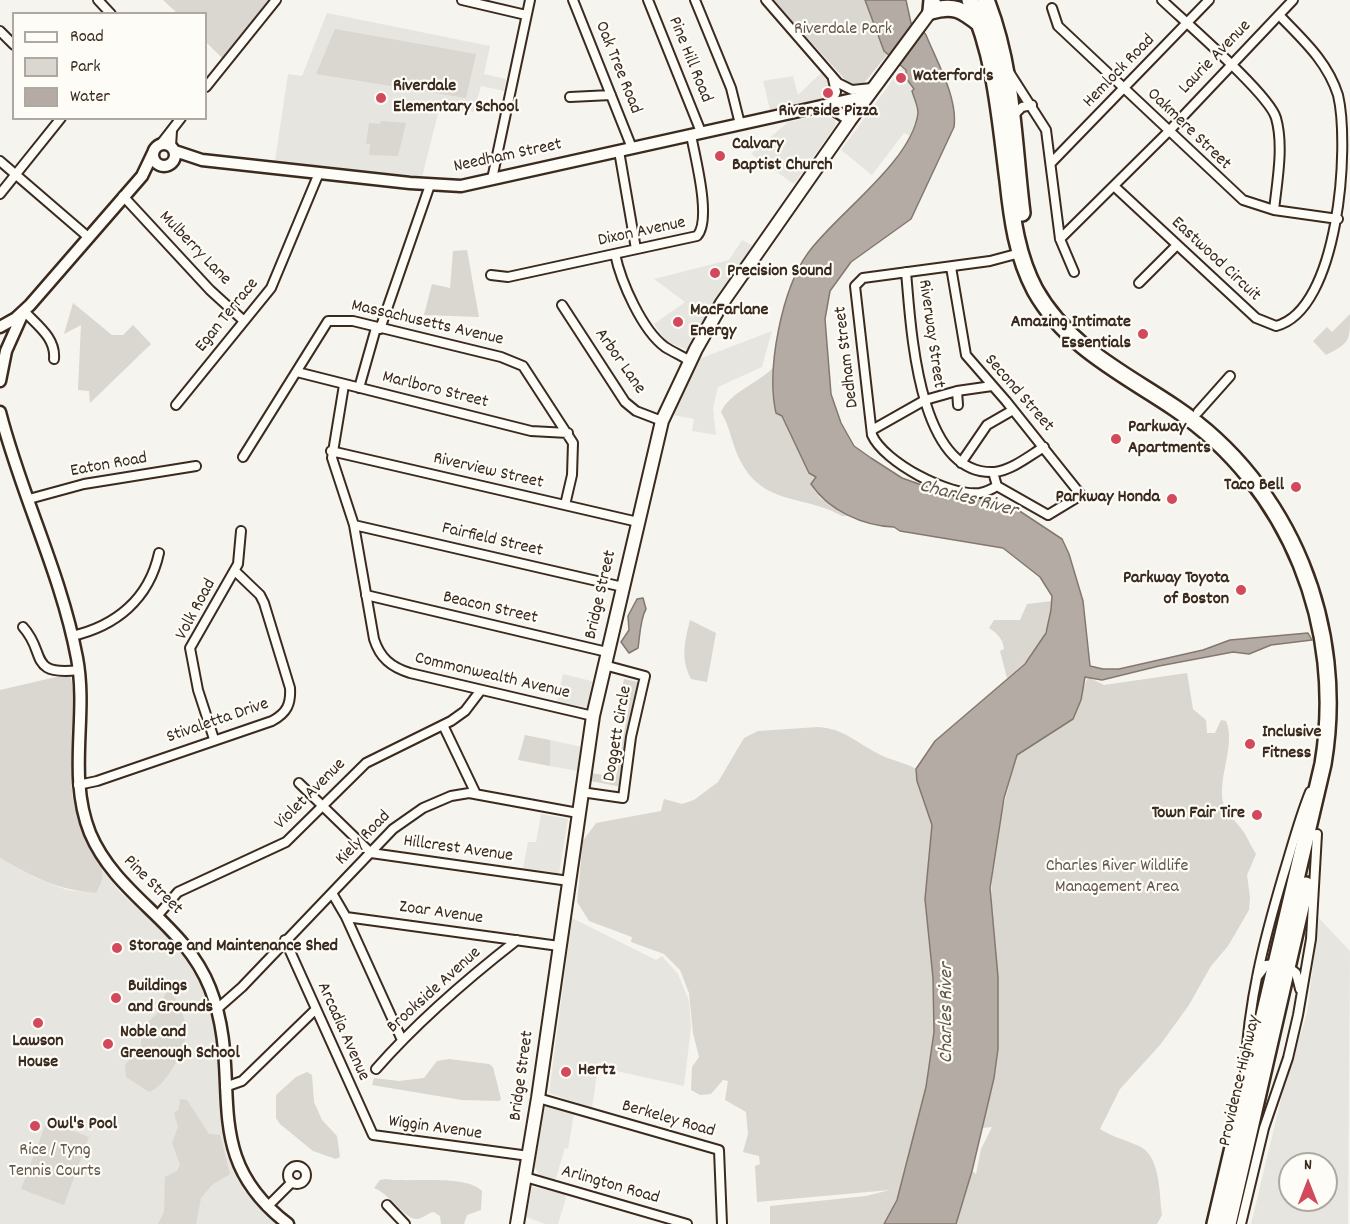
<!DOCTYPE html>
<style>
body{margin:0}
#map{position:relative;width:1350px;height:1224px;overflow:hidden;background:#f5f4ee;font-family:Dekko,sans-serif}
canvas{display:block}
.legend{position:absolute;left:12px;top:12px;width:195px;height:108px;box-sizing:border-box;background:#fdfcf7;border:2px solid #afa8a0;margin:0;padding:8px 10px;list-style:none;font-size:18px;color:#3b2a1e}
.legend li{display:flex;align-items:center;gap:12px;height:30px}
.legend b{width:30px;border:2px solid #afa8a0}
.north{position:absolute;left:1278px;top:1152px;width:60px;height:60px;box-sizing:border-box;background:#fdfcf7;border:2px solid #afa8a0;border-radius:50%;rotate:0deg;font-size:16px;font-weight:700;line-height:24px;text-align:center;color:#3b2a1e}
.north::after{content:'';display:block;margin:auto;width:21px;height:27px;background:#d1495b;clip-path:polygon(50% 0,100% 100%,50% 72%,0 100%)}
</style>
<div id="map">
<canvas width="1350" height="1224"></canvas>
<ul class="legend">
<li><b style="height:8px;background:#fdfcf7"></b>Road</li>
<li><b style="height:16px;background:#dad6d0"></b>Park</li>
<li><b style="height:16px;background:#b4aca4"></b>Water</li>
</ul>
<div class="north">N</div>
</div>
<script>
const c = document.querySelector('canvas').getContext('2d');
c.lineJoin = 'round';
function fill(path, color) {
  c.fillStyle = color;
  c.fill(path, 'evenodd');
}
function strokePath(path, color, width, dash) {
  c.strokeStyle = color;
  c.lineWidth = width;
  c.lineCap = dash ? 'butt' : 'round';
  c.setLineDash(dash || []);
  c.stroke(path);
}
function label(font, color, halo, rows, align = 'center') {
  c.font = font + ' Dekko,sans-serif';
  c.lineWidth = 4.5;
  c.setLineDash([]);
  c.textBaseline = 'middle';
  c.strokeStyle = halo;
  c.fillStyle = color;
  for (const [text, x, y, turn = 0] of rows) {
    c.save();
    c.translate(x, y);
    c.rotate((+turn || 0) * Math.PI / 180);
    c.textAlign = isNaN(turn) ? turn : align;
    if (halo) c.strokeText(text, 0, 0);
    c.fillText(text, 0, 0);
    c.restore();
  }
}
const built = new Path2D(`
 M327 13 490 46 484 74 506 79 504 91 481 86 474 112 440 106 422 177 275 161 288 74 302 76Z
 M903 66 919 88 912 92 918 114 910 136 904 133 872 175 841 150Z
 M822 72 833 86 832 96 770 110 763 81 793 76 798 95Z
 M829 114 834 116 836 125 794 184 751 154 788 122Z
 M742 240 752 245 690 351 666 341 654 324 685 302 654 279 729 260Z
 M772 331 762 367 718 387 713 408 716 435 692 431 694 419 673 415 699 359Z
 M563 674 595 682 588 708 557 702Z
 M550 740 582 747 578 771 550 766Z
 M541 814 568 819 559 874 523 868 528 842H536Z
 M0 858 36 878 67 890 96 893 100 888 102 869 119 891 175 942 200 982 210 1010 216 1040 221 1125 227 1156 244 1191 277 1224H0Z
 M572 918 656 960 662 956 678 974 689 1001 691 1027 684 1086 598 1067 592 1108 549 1093Z
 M1319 918 1350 951 1348 1224H1251L1282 1095 1307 1013ZM1290 1164H1326V1200H1290Z
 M550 1105 574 1114 568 1149 565 1148 555 1181 541 1178 534 1166 545 1108Z
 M532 1187 564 1193 566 1198 558 1224H545L526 1217Z`);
const green = new Path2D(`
 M163 0H269L222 58 206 42V14L177 13Z
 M773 0H865L887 55 864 83 849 84Z
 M335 29 476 54 466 98 316 74Z
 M381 121 406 123 398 156 369 155 370 144H366L369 123 380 124Z
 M467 250 479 317 424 315 432 284 450 288 453 251Z
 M73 303 112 335H123L133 325 151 344 90 403 89 391 78 390 81 325 64 334Z
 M1350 314C1350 341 1350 343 1326 355L1313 341 1327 327 1332 332Z
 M774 367V406L777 414 782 416 809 473 816 477 812 483C815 501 835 505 848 516H842C806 495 766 506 742 464 732 447 731 428 721 412 730 392 757 384 774 367Z
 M1052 601C1051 633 1032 660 1007 678L1000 651 1004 649C1003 639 997 633 989 628L994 620H1020L1027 604Z
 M690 620 716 633 707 682 691 679C680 658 685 641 690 620Z
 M1187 673 1193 709 1206 720 1207 733H1215L1221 720 1226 721C1235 743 1221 770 1222 795 1223 814 1236 819 1245 834 1249 841 1252 848 1256 854L1247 875 1250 898 1249 910 1228 946 1211 966 1189 1005 1160 1045 1120 1089 1100 1129C1112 1137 1126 1140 1139 1146 1161 1156 1159 1194 1162 1215L1157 1224H956L972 1171 976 1174 981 1149 992 1127 982 1128 994 1078 998 1049V977L991 910 992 849 1017 755 1071 719 1088 677 1104 685Z
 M69 674C79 688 69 772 73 799 78 825 91 844 101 867 104 875 101 887 96 893 55 889 35 878 0 858V690Z
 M624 679 642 683 622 787 590 781 591 773 616 777 629 706 619 704Z
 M818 727C845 729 855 742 877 753 889 760 904 762 916 769L917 781 934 829 925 899 933 978 934 1032 926 1087 895 1209 888 1224H770V1206L866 1196 890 1190 757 1202 755 1166 760 1164 759 1156 743 1152 748 1134 746 1112 725 1100 728 1081 723 1080 711 1094 700 1095 691 1090 692 1067 699 1057 693 1033 689 993 680 970 664 954 631 942 632 937 589 921 577 902 583 841 596 823 661 811 664 799 682 804 694 800 718 782 744 738 758 731Z
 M525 735 550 740V766L518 760Z
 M166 992 172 993C178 1002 185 1017 186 1029 188 1046 166 1087 149 1092L126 1077 125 1065 141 1045 142 1027 157 1014Z
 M449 1059 489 1064 493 1067 501 1099 499 1101 462 1100 372 1085 374 1078 399 1081 424 1078 437 1061Z
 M307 1072 312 1075 314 1102 322 1120 337 1136 340 1157 336 1159 313 1151 280 1124 276 1118V1095L296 1077Z
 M180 1099 187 1100 209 1134 220 1135 230 1174 212 1185 201 1198 196 1224H158L164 1212 165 1177 177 1171 180 1165 172 1143 178 1127 174 1113 179 1109Z
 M47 1121 89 1137 64 1205 21 1189Z
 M385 1179C410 1183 465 1174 482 1191L481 1210 467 1215 464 1224H441L440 1216 434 1212C427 1213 423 1219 416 1219 404 1218 390 1194 374 1188L380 1180Z`);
const water = new Path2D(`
 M865 0H906L911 23C916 26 923 30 926 35 937 62 958 98 954 127L911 219 851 262 830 291 825 319 831 394 841 423 854 446 871 458 902 478 947 494 961 498H982L1018 510 1062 539 1069 554 1083 601 1090 666 1103 669H1119L1203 650 1230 640 1308 633 1312 640 1271 645 1249 654 1233 652 1159 666 1102 680 1085 677 1081 700 1073 719 1017 755 1004 798 990 888 998 977V1049L994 1078 972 1171 956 1224H884L897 1200 926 1087 934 1032 933 978 925 899 932 825 917 781 916 769 935 741 1025 664 1046 633 1051 610 1052 596 1040 577 1003 548 900 531 894 527C863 526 828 510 811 484L816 477 809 473 782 416 776 413C766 369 782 289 808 253 835 215 912 162 918 113 918 106 914 98 912 91L914 89 906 78V70L884 51Z
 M643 598 646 609C640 619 640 636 638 648L629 653 621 642 629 630 628 616 637 599Z`);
const street = new Path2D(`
 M98 0 111 14
 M462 0 526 15
 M573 0 632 148
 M648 0 701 132
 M695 0 731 88 740 124
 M766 0 838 83 852 90 872 88
 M1162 0C1185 22 1269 94 1276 118 1284 146 1277 182 1274 210
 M1052 8 1058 26 1243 200 1274 210 1338 219
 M0 31 14 45
 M1009 72 1046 130 1060 239 1074 272
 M206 87 276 0
 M570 97 611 95
 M831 103 836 92 833 79
 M1014 115 1022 107 1032 105
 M160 145 181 118
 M171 146 172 131
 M619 151 636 249
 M0 161 87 236
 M1051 163 1209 0
 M492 179 530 0
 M1115 187 1256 318 1276 326C1339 310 1350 146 1338 95 1327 61 1303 40 1279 15
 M0 194 61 118
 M123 196 210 290 244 321
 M1060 239 1168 132 1293 0
 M615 254C621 282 642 330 665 347 673 352 682 356 690 361
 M951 267 966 355 1006 401 1081 495 1048 515 997 486
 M906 272C911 326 917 477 995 472 1012 470 1029 456 1044 447
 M491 275 508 277 697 236C712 220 695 157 691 135
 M1139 283 1177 245
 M562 305 625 402 636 411 662 421
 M24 311C37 325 56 338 54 359
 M380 329 430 185
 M297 372 531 431 568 433
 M344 385 332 458 354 525 374 639C380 658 391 667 410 673L593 716
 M359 388 376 328
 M957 391 958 405
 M176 405 271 288 319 173
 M1198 412 1230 376
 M872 430 925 400 957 391 992 386
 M331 451 638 522
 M243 457 328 321H353L501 357 523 366 573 443 572 475 565 505
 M961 463 987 425 1013 410
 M993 472 997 486C992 489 986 492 980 493 949 497 884 462 872 435L855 286 863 278 990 261 1020 253
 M29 499 84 484 196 466
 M354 525 623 587
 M366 595 607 652
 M23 627C47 653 27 676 79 670
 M72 636C116 626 149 599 159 553
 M443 725 476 794
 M214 739 198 690 190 648 238 564 241 531
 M299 783 371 853 569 881
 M78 785 97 781 272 721C287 713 291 704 290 688L264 603 260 595 235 571
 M581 792 623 798 631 737 645 676 604 665
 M332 893 346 917 559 946
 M158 915 178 892 286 842 366 763 451 721 465 711 481 690
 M346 917 402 1040
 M285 940 373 1135 529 1156
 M1257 977 1266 965 1283 963 1296 973 1300 989
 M217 1009 242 987 393 829 423 808 451 796 469 793 578 813
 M376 1069C418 1021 467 979 517 940
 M1245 1071C1249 999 1263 944 1283 876 1292 847 1299 819 1310 792
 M225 1087 242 1081 315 1010
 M538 1098 719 1150 722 1224
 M288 1175a9 9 0 1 1 18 0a9 9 0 1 1-18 0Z
 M525 1177 687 1224
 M387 1205 405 1224
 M267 1207 292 1182
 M1241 1224 1264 1128 1288 1058 1298 1015 1311 939 1317 834`);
const secondary = new Path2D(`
 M822 107 835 110 850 120
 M153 155a11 11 0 1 1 22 0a11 11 0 1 1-22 0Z
 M175 151 202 160 410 183 461 186 867 96
 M0 327 16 318 30 305 142 176 153 153
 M0 381 6 351 23 313
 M0 412C21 495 61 573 77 658 88 717 67 775 90 833 117 897 184 922 210 988 246 1079 195 1153 288 1224`);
const primary = new Path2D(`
 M517 1224 538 1098 593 716 662 421 696 349 722 303 850 120 935 5`);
const highway = new Path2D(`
 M932 0 931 11C954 4 962 10 980 24
 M970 0C996 57 1000 120 1008 181 1012 219 1017 256 1035 290 1067 347 1123 373 1175 408 1291 486 1346 628 1323 764L1215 1224
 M986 0C1013 68 1013 141 1022 213
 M1228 1224 1306 885`);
const markers = [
 [901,78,6,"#d1495b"],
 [828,93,6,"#d1495b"],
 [381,98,6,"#d1495b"],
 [720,156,6,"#d1495b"],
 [715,273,6,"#d1495b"],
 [678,322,6,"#d1495b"],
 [1143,334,6,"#d1495b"],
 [1116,439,6,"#d1495b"],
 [1296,487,6,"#d1495b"],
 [1172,499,6,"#d1495b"],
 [1241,590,6,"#d1495b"],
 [1250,744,6,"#d1495b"],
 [1257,815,6,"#d1495b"],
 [117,948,6,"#d1495b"],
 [116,998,6,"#d1495b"],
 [38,1023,6,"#d1495b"],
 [108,1044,6,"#d1495b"],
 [566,1072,6,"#d1495b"],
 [35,1126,6,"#d1495b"]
];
const parkNames = [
 ["Riverdale Park",843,31],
 ["Charles River Wildlife",1117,868],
 ["Management Area",1117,889],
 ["Rice / Tyng",55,1152],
 ["Tennis Courts",55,1173]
];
const streetNames = [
 ["Laurie Avenue",1216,58,-46],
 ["Pine Hill Road",689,60,68],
 ["Oak Tree Road",617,68,68],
 ["Hemlock Road",1120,72,-46],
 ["Oakmere Street",1188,130,44],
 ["Needham Street",508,157,-12],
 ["Dixon Avenue",642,233,-12],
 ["Mulberry Lane",194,249,46],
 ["Eastwood Circuit",1215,260,43],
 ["Egan Terrace",228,316,-51],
 ["Massachusetts Avenue",427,324,13],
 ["Riverway Street",930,334,82],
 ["Dedham Street",848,357,-97],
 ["Arbor Lane",619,362,55],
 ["Marlboro Street",435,391,14],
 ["Second Street",1018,394,49],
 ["Eaton Road",109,466,-10],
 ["Riverview Street",488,472,13],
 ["Fairfield Street",492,541,13],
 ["Bridge Street",602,595,-77],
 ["Beacon Street",490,609,13],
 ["Volk Road",197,610,-62],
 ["Commonwealth Avenue",492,677,13],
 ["Stivaletta Drive",218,722,-19],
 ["Doggett Circle",619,734,-80],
 ["Violet Avenue",311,795,-45],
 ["Kiely Road",364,839,-45],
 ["Hillcrest Avenue",458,850,8],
 ["Pine Street",152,886,45],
 ["Zoar Avenue",441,914,8],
 ["Brookside Avenue",435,991,-42],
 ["Arcadia Avenue",342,1032,66],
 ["Bridge Street",523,1076,-82],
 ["Providence Highway",1241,1081,-77],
 ["Berkeley Road",668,1120,16],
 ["Wiggin Avenue",435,1129,8],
 ["Arlington Road",610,1186,16]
];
const poiNames = [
 ["Waterford's",913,78],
 ["Riverdale",393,88],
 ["Elementary School",393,109],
 ["Riverside Pizza",828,113,"center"],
 ["Calvary",732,146],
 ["Baptist Church",732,167],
 ["Precision Sound",727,273],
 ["MacFarlane",690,312],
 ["Energy",690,333],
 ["Amazing Intimate",1131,324,"right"],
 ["Essentials",1131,345,"right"],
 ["Parkway",1128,429],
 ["Apartments",1128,450],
 ["Taco Bell",1284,487,"right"],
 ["Parkway Honda",1160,499,"right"],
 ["Parkway Toyota",1229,580,"right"],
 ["of Boston",1229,601,"right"],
 ["Inclusive",1262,734],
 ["Fitness",1262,755],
 ["Town Fair Tire",1245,815,"right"],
 ["Storage and Maintenance Shed",129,948],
 ["Buildings",128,988],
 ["and Grounds",128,1009],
 ["Noble and",120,1034],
 ["Greenough School",120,1055],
 ["Lawson",38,1043,"center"],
 ["House",38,1064,"center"],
 ["Hertz",578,1072],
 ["Owl's Pool",47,1126]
];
const waterNames = [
 ["Charles River",968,500,15],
 ["Charles River",948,1013,-90]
];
fill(built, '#e7e5df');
fill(green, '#dad6d0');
fill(water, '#b4aca4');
strokePath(water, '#84786e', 1.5);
strokePath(street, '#3b2a1e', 12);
strokePath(secondary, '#3b2a1e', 15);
strokePath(primary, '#3b2a1e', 16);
strokePath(highway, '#3b2a1e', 20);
strokePath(street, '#fdfcf7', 8);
strokePath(secondary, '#fdfcf7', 10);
strokePath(primary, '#fdfcf7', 12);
strokePath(highway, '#fdfcf7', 15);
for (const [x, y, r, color] of markers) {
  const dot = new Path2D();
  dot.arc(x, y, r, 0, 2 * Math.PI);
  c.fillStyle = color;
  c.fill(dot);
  strokePath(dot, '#fdfcf7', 2);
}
label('18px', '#63554a', '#fdfcf7', parkNames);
label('18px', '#3b2a1e', '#fdfcf7', streetNames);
label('bold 18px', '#3b2a1e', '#fdfcf7', poiNames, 'left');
label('italic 20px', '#65584d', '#fdfcf7', waterNames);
</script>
